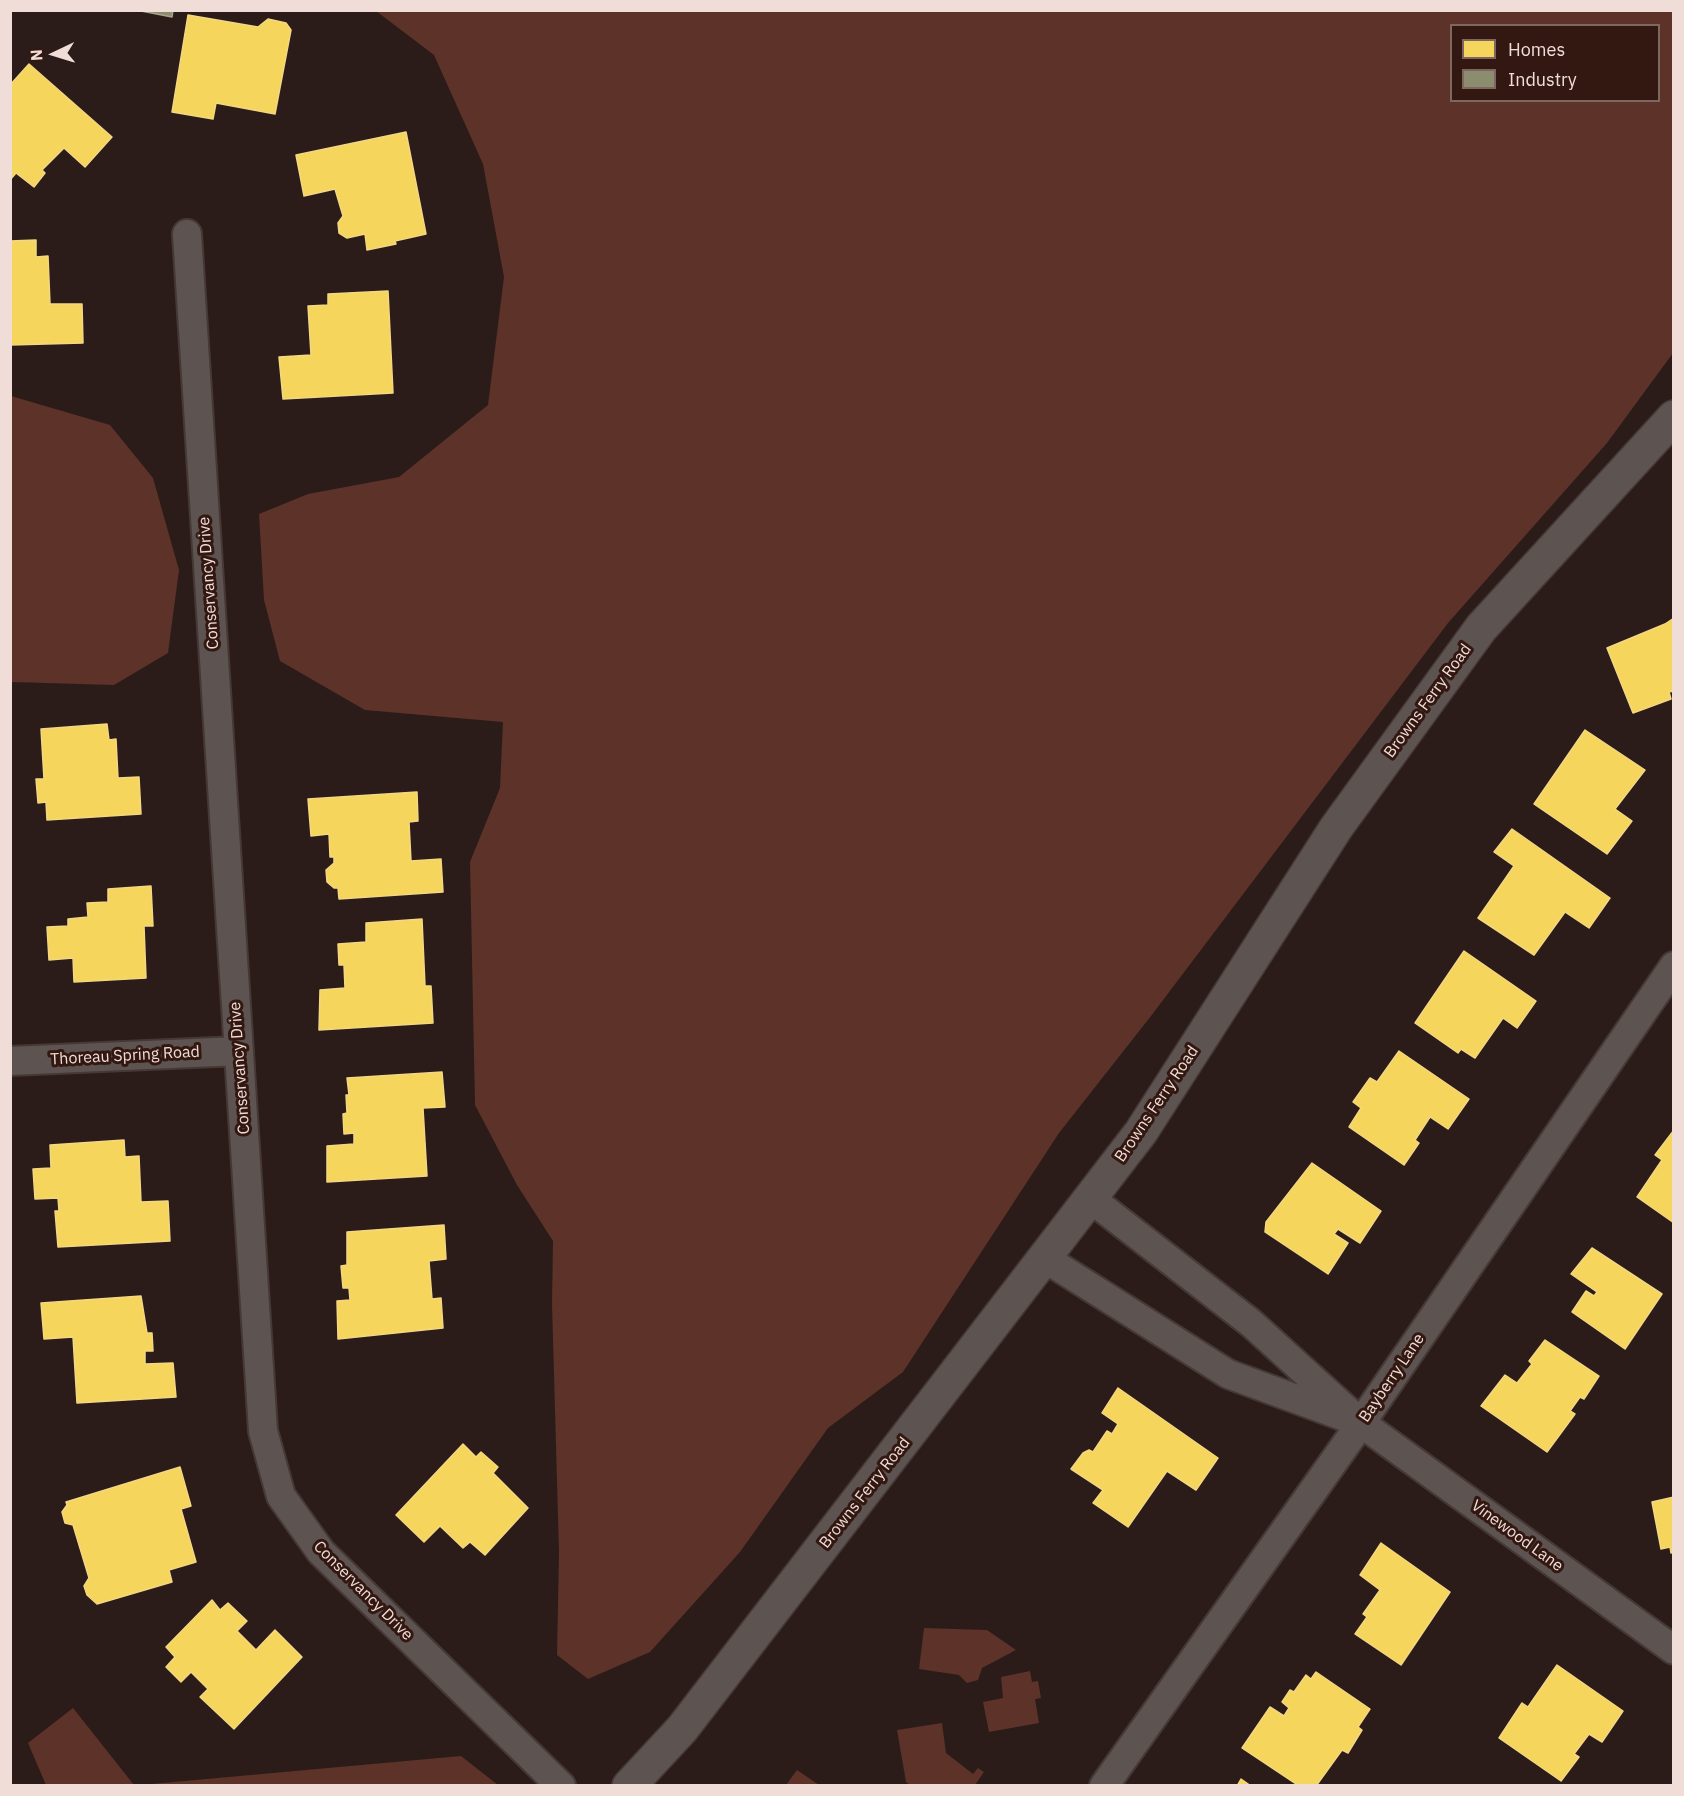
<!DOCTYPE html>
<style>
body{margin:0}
#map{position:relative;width:1684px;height:1796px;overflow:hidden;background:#2b1c19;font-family:"IBM Plex Sans",sans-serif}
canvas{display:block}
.frame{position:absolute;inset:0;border:12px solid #f0ddd8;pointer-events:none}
.legend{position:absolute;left:1450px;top:24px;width:210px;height:78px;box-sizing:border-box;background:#331811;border:2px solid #7f6761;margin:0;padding:8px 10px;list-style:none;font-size:18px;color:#f0ddd8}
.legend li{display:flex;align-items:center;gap:12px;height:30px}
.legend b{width:30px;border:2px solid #7f6761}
.north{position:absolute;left:24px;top:24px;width:60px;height:60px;-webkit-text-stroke:4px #331811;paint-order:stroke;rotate:266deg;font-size:16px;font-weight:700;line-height:24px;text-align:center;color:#f0ddd8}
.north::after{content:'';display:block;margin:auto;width:21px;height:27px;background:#f0ddd8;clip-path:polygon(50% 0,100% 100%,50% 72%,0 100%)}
</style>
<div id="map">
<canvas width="1684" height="1796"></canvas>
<div class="frame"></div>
<ul class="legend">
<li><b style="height:16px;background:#f6d55c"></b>Homes</li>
<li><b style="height:16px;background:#8c8c6e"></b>Industry</li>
</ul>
<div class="north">N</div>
</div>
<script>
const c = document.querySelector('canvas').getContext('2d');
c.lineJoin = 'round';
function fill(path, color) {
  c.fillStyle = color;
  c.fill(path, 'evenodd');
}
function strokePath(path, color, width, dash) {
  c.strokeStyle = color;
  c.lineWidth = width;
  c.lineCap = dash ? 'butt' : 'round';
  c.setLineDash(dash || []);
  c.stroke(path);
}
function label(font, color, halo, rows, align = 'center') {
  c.font = font + ' "IBM Plex Sans",sans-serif';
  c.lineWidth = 6;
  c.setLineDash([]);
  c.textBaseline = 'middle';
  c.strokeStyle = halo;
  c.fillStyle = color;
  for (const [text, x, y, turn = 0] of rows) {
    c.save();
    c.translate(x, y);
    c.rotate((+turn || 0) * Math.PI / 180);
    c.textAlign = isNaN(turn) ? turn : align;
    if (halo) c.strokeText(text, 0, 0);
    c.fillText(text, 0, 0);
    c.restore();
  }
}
const green = new Path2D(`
 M376 11H1673V353L1607 443 1448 623 1151 1016 1059 1133 903 1372 828 1428 740 1552 650 1652 588 1679 557 1655 559 1552 552 1304 553 1241 517 1185 475 1105 470 862 500 788 503 722 365 710 280 661 264 600 259 514 308 494 399 477 488 405 504 277 483 164 434 55ZM1452 26H1658V100H1452Z
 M11 396 110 425 153 478 179 570 168 653 114 685 11 682Z
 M924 1628 987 1630 1016 1650 982 1668 978 1680 967 1683 959 1675 919 1669Z
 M1030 1671 1032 1682 1038 1681 1041 1698 1035 1699 1039 1723 989 1732 983 1702 1003 1698 1001 1677Z
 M73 1708 134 1785H46L28 1743Z
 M942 1723 946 1753 973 1774 978 1768 984 1772 975 1785 911 1786 906 1782 897 1730Z
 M461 1756 498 1785H140Z
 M797 1770 819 1785H786Z`);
const homes = new Path2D(`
 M188 15 258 27 268 19 286 23 291 30 275 114 216 103 213 119 172 112Z
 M29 64 112 137 85 167 64 148 42 170 45 173 34 187 16 173 10 180V85Z
 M406 132 426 234 395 241 396 244 367 250 365 234 347 238 339 233 338 223 343 216 335 189 304 196 296 155Z
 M36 240V257L48 256 50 304H82L83 343 10 345V241Z
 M388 291 393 393 283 399 279 357 311 355 308 306 328 305V294Z
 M1674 618V691L1669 692 1671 699 1633 713 1607 648 1665 624Z
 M107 724 109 740 116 739 118 778 139 777 141 814 47 820 46 802 38 803 36 779H44L41 729Z
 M1585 730 1645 770 1615 809 1632 821 1607 854 1534 804Z
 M417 792 418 821 409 822 411 861 441 859 443 892 339 899 338 888H334L327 882 326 870 334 863V857H330L329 834 311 836 308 799Z
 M1512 829 1610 898 1589 928 1565 912 1534 955 1478 918 1514 866 1494 852Z
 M151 886 153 926H144L146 978 74 982 73 958 49 960 47 927 68 926V919L88 917 87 903 108 902V889Z
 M422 919 425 986H431L433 1023 319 1030 320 990 345 988 344 965H339L338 944 366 942V923Z
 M1464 951 1536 1001 1517 1028 1503 1018 1475 1058 1461 1049 1458 1053 1415 1023Z
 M1399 1051 1469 1099 1448 1129 1430 1117 1415 1140 1419 1143 1404 1165 1349 1127 1361 1108 1353 1102 1370 1078 1377 1082Z
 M442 1072 445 1107 423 1108 427 1176 327 1182V1146L354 1144V1133L344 1134 343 1114 347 1113 346 1095H349L347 1078Z
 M1674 1130V1223L1637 1197 1662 1160 1655 1155Z
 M124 1140 125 1157 139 1156 141 1202 168 1201 170 1241 58 1247 55 1211H59L58 1198 35 1199 33 1169 51 1168 50 1145Z
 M1312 1163 1381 1211 1360 1243 1338 1229 1334 1234 1348 1243 1328 1274 1265 1232 1266 1222Z
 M444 1225 446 1259 429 1261 432 1299 441 1298 443 1328 338 1339 337 1301 350 1300 349 1288H343L341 1266 347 1265V1232Z
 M1592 1248 1662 1294 1625 1349 1572 1312 1586 1291 1594 1296 1597 1292 1571 1274Z
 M141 1296 147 1333H152L153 1351H145V1364L173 1363 176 1397 77 1403 73 1337 44 1339 41 1303Z
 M1545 1340 1599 1376 1584 1399 1580 1397 1570 1411 1575 1414 1547 1452 1481 1406 1505 1375 1517 1383 1532 1364 1529 1361Z
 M1118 1388 1218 1458 1196 1490 1167 1471 1128 1527 1093 1503 1103 1490 1071 1469 1083 1453 1089 1450 1093 1452 1107 1431 1112 1434 1118 1424 1102 1413Z
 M463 1444 476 1457 481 1452 498 1467 493 1473 528 1508 485 1555 470 1542 463 1548 440 1526 424 1542 396 1515Z
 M180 1467 191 1506 181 1509 196 1562 169 1570 172 1582 97 1604 87 1595 84 1586 89 1578 73 1525 65 1523 62 1512 67 1505 66 1502Z
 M1674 1497V1552L1671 1553 1670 1547 1661 1549 1652 1502Z
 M1381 1543 1450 1592 1401 1665 1355 1634 1367 1617 1363 1614 1380 1590 1360 1575Z
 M212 1600 220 1610 228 1603 247 1621 237 1631 256 1650 275 1630 302 1657 234 1729 200 1697 208 1689 191 1672 181 1682 166 1667 175 1657 166 1647Z
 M1557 1665 1623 1711 1602 1742 1589 1734 1574 1754 1579 1757 1561 1781 1499 1738 1522 1703 1528 1707Z
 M1316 1672 1370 1709 1358 1727 1362 1730 1348 1753 1342 1750 1316 1786H1299L1242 1748 1270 1707 1284 1716 1289 1708 1282 1702 1290 1690 1294 1692 1306 1675 1311 1679Z
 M1241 1779 1251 1786H1237Z`);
const industry = new Path2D(`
 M136 10H173L172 17Z`);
const minor = new Path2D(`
 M187 234 263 1431 281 1496 321 1552 561 1786
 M10 1061 239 1051
 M1091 1199 1251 1323 1361 1423 1674 1650
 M1046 1259 1228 1374 1348 1418
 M1104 1786 1361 1423 1674 966`);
const tertiary = new Path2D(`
 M629 1786 682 1729 1141 1132 1336 828 1481 628 1674 417`);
const streetNames = [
 ["Conservancy Drive",209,583,-94],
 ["Browns Ferry Road",1428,701,-54],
 ["Thoreau Spring Road",125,1056,-3],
 ["Conservancy Drive",240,1068,-94],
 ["Browns Ferry Road",1157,1104,-56],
 ["Bayberry Lane",1392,1378,-56],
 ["Browns Ferry Road",865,1493,-52],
 ["Vinewood Lane",1517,1536,36],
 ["Conservancy Drive",363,1591,45]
];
fill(green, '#5c3229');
fill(homes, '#f6d55c');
strokePath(homes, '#f4d781', 1.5);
fill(industry, '#8c8c6e');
strokePath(industry, '#aaa48e', 1.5);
strokePath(minor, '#453835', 32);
strokePath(tertiary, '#453835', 36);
strokePath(minor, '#5d5452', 28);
strokePath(tertiary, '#5d5452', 33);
label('16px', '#f0ddd8', '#331811', streetNames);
</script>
